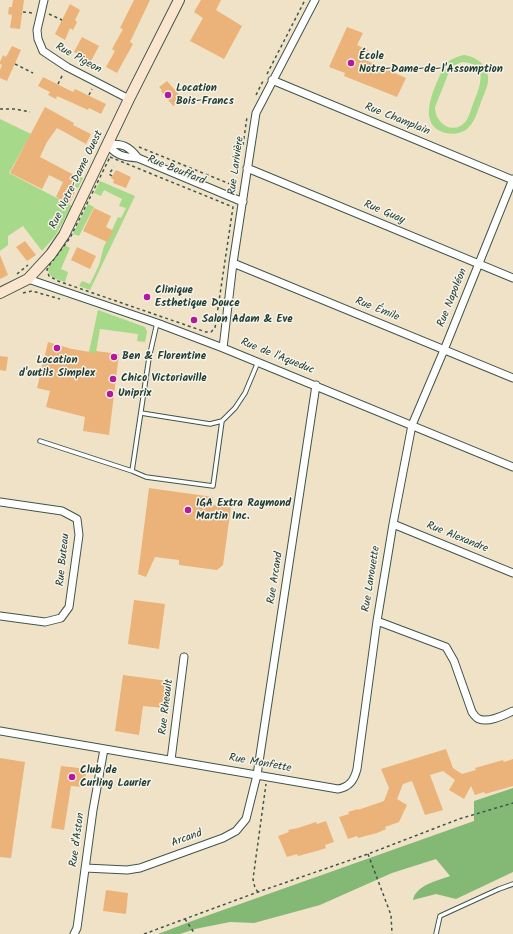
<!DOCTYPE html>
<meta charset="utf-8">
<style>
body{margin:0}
canvas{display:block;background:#f0e2c6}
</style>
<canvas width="513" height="934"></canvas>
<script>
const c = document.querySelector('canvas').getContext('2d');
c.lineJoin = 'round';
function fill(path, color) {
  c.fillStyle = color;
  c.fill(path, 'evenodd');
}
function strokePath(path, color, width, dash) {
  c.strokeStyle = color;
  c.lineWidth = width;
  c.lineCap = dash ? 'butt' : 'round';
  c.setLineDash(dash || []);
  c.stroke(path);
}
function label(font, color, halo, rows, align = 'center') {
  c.font = font + ' Kalam,sans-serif';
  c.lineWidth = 3;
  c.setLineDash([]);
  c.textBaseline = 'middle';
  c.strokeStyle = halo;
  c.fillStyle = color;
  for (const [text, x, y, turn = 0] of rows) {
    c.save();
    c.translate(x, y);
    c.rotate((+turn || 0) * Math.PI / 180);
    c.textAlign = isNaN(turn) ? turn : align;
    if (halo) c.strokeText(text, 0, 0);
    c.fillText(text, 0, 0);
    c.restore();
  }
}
const green = new Path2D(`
 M464 55C477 57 490 66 488 82 487 89 482 98 480 105 477 112 475 121 469 127 464 133 454 135 446 133 413 125 437 83 445 64 451 59 456 57 464 55ZM462 62C490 63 480 87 473 104 471 109 469 117 466 121 454 136 435 124 435 107L451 67Z
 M0 119 31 134 9 173 72 206 55 236 42 251 23 226 8 236V245L0 251Z
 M77 175 83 178 78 188 71 185Z
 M100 181 135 196 90 290 79 286 82 281 90 284 99 265 104 246 113 231 112 230 118 217 121 218 126 208 119 206 122 199 104 190 101 196 94 193Z
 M88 204 94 207 79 236 73 234Z
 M65 245 70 248 61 269 68 272 65 282C57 279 48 278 48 268Z
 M98 310 145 327 147 332 145 342 137 341 138 334 100 329 85 416 89 352Z`);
const forest = new Path2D(`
 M513 788V872L456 899 436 894 413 900C416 885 437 881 450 876L436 859 392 873 320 905 254 923 230 922 195 929 180 934H158L192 921 474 821V801Z`);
const building = new Path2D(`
 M13 0H24L20 29 10 28 12 15 8 14 9 7H12Z
 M134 0H150L130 42 133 44 117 73 106 67 115 51 112 49 123 29 120 28Z
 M201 0H221L216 10 242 26 224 59 190 41 203 18 194 12Z
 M70 4 80 10 75 20 77 22 73 30 70 28 65 40 55 34Z
 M347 27 363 33 357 45 368 50 363 59 406 78 397 97 344 76 345 73 329 67Z
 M82 37 99 46 91 61 74 52Z
 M12 46 21 50 7 81 0 78V70L2 65 0 64V62L3 55 6 57Z
 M43 77 73 92 75 89 106 104 101 114 89 108 88 110 57 96 56 99 48 95 50 92 38 86Z
 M167 81 182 98 173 106 161 91 162 90 159 87Z
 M45 107 74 123 73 125 91 134 86 144 57 128 47 142 40 157 76 176 69 189 75 192 69 204 56 197 63 182 49 175 42 189 10 173Z
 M116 170 131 177 126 188 113 183 114 180 111 178Z
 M94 208 111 216 106 227 114 231 107 242 83 231Z
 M25 241 36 255 27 261 16 247Z
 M77 247 96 256 90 269 71 260Z
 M0 255 8 275 0 279Z
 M48 342 72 349 96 353V351L119 354 109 435 83 431 85 417 46 407 50 391 37 388Z
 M0 356 8 357 6 371 0 370Z
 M149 488 213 497 212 505 231 507 223 565 217 570 179 565V560L155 557 146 577 138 574Z
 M134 600 165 604 159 649 128 644Z
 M123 675 168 681 164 708 143 706 139 735 115 731Z
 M446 749 453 768 462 774 476 770 475 768 503 760 504 762 513 759V786L485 794 484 792 475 795 471 786 464 799 449 790 455 780 443 771 430 775 443 810 425 815 412 781 403 784 397 799 407 805 399 822 385 827 386 829 377 833 358 838 357 836 348 839 339 817 349 814 348 812 358 809V810L384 801 389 788 381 769Z
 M0 758 25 762 11 858 0 857Z
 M61 766 87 769 83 787 71 786 64 830 51 828Z
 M326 821 334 842 325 845 326 848 317 851 298 856 297 854 287 857 278 836 289 832 288 830 298 828 316 822 317 824Z
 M106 890 128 893 126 914 103 911Z`);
const path = new Path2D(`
 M23 12 33 13
 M49 14 62 20
 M83 56 82 58 94 65
 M15 64 33 73
 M267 74 305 0
 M58 84 63 74
 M89 95 92 89
 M256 95 264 79
 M0 109H15L30 112
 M243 145 247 117
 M139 147 235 186 237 184
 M110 157 233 207 215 328 211 332H206L58 281 49 276 47 270 48 267 70 238Z
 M112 176 109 174 114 167
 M17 274 28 265
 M23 293 32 291 60 299
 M368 854 391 915 392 934
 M258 892 255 888 253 879 266 784
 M185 919 195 934
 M144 934 258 892 368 854 459 819 513 803`);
const lane = new Path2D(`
 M141 413 210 424 222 421
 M40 441 132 471 149 358 157 323
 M132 471 146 477 213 486 222 421 235 408 245 393 258 362
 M436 934 440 916 499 889 513 884`);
const street = new Path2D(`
 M44 0 37 30 38 39 43 51 67 67 129 99
 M272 80 513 180
 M107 144C117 156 123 157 138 158L243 202
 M107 144C123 144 128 145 138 158
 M247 168 513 278
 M233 263 513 378
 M28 279 157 323 223 348 513 467
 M223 348 233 263 256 113 315 0
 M0 502 62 511 77 519 79 535 69 607 61 618 45 622 0 616
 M393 524 513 573
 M377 621 446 647 454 661 472 712C474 715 476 718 479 719 489 723 504 715 513 711
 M0 731 338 789C349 787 354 781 357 769L377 621 393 524 412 425 444 350 513 179
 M171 760 184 657
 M85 868 127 870 140 868 223 838 236 831 246 819 257 775 316 385
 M74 934 77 928 93 810 104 749`);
const secondary = new Path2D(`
 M0 293 28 279 51 254 64 235 129 99 179 0`);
const markers = [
 [351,63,4,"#b5179e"],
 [168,95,4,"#b5179e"],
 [147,297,4,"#b5179e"],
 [194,320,4,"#b5179e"],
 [57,348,4,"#b5179e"],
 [114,357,4,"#b5179e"],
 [113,379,4,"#b5179e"],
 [110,394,4,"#b5179e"],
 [188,510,4,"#b5179e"],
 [72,777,4,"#b5179e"]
];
const poiNames = [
 ["École",359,57],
 ["Notre-Dame-de-l'Assomption",359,70],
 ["Location",176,89],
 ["Bois-Francs",176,102],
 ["Clinique",155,291],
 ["Esthetique Douce",155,304],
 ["Salon Adam & Eve",202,320],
 ["Ben & Florentine",122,357],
 ["Location",57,361,"center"],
 ["d'outils Simplex",57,374,"center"],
 ["Chico Victoriaville",121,379],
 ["Uniprix",118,394],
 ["IGA Extra Raymond",196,504],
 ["Martin Inc.",196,517],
 ["Club de",80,771],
 ["Curling Laurier",80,784]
];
const streetNames = [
 ["Rue Pigeon",78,59,29],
 ["Rue Champlain",397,120,22],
 ["Rue Larivière",237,166,-82],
 ["Rue Bouffard",176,171,22],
 ["Rue Notre-Dame Ouest",77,180,-64],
 ["Rue Guay",384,213,23],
 ["Rue Napoléon",453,298,-68],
 ["Rue Émile",377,310,22],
 ["Rue de l'Aqueduc",277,357,22],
 ["Rue Alexandre",457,538,22],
 ["Rue Buteau",64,560,-84],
 ["Rue Arcand",276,578,-81],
 ["Rue Lanouette",372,579,-81],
 ["Rue Rheault",167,707,-83],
 ["Rue Monfette",260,764,10],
 ["Arcand",187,839,-20],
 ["Rue d'Aston",78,840,-82]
];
fill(green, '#a6d989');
fill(forest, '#84b975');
fill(building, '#ebb379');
strokePath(lane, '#3e564a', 5.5);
strokePath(street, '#3e564a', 9);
strokePath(secondary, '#3e564a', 12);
strokePath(path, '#3e564a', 1.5, [3, 3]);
strokePath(lane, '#fff', 3.5);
strokePath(street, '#fff', 7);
strokePath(secondary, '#fce5cf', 10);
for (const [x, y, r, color] of markers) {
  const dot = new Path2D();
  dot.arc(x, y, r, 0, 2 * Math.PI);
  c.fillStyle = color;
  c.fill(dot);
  strokePath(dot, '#f7f3e8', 1.5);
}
label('bold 11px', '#1f3d34', '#f7f3e8', poiNames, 'left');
label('11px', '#1f3d34', '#f7f3e8', streetNames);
</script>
